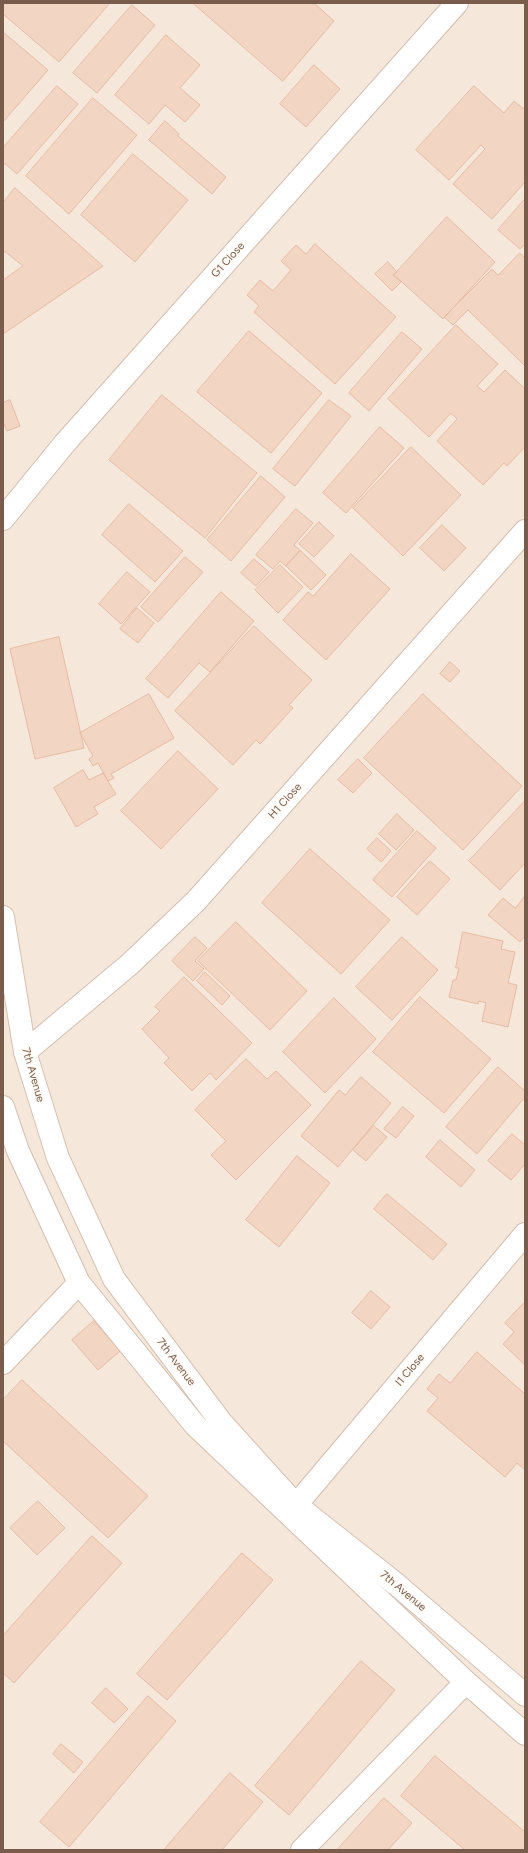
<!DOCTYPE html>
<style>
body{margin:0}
#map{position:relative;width:528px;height:1853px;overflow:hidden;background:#fdf6ec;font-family:Figtree,sans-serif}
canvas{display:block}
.frame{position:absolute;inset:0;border:4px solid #7a5c4d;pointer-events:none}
</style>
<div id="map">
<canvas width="528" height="1853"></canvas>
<div class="frame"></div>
</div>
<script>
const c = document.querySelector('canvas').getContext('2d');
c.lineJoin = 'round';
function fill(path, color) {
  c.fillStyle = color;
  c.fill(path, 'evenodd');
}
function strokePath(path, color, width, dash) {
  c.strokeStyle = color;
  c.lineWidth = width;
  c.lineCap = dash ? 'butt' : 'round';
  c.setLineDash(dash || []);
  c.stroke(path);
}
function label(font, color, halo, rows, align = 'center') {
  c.font = font + ' Figtree,sans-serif';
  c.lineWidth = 3;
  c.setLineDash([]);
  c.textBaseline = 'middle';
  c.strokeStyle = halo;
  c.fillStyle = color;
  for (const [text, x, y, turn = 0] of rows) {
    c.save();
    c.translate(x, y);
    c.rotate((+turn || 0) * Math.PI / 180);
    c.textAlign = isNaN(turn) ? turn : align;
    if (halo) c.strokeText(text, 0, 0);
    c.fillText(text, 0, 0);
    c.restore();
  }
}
const residential = new Path2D(`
 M3 3H525V1850H3Z`);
const building = new Path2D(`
 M3 3H110L59 62 3 14Z
 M193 3H314L334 21 283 81Z
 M132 5 155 25 97 93 73 73Z
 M3 32 48 70 3 122Z
 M166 35 200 65 180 88 200 105 185 122 165 105 149 124 115 95Z
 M314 65 340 89 306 127 280 104Z
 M57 86 78 104 17 174 3 162V148Z
 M474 86 504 113 514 101 525 110V182L492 219 453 184 485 149 481 145 449 180 416 150Z
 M93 98 137 135 69 214 26 176Z
 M165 121 179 134 178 136 226 177 212 194 149 140Z
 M133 154 188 200 135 262 81 215Z
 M15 188 103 266 3 334V280L23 266 3 250V203Z
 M525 199V244L520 249 498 230Z
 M447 217 495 262 443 319 394 275Z
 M315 244 396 317 335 384 254 312 259 306 247 295 260 280 273 291 291 270 281 261 296 245 306 254Z
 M520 253 525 258V366L468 310 453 325 444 317 492 269 498 275Z
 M388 262 397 272 393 275 401 282 392 291 375 274Z
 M456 325 498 364 477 386 484 392 505 370 525 389V447L507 466 504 463 483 485 437 441 457 419 451 413 429 437 388 399Z
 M249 331 322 393 271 453 197 392Z
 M402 332 422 349 369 411 349 393Z
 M162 395 257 473 205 538 109 460Z
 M10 400 20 426 7 431 3 422V403Z
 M329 400 351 416 295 486 273 469Z
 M380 427 404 448 346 513 323 493Z
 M411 447 461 495 403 556 353 508Z
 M261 476 285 497 231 561 207 540Z
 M129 504 183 551 155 582 102 535Z
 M296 509 313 523 294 545 300 550 286 566 280 561 273 569 256 555Z
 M319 522 334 536 314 557 299 544Z
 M442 525 466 548 444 571 420 548Z
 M301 551 326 575 311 590 286 566Z
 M351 554 390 589 326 660 283 620 308 592 313 596Z
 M185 557 203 572 158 622 141 607Z
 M254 559 269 572 256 586 241 573Z
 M280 565 303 587 278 613 255 590Z
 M127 572 150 592 121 624 99 604Z
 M221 592 254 621 210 672 199 663 168 698 146 679Z
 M137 608 154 623 138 643 120 629Z
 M254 626 312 680 289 705 293 708 260 744 256 740 233 765 175 711Z
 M59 637 84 748 35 759 10 649Z
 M450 662 460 671 450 682 440 674Z
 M149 694 174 738 111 774 114 778 108 781 98 763 93 766 89 759 93 756 80 733Z
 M423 694 522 786 463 850 364 758Z
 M178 751 218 789 161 849 121 811Z
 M358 759 372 773 353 793 338 780Z
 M83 770 89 780 103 773 116 794 94 807 98 814 76 827 54 788Z
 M525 801V863L500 890 469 861Z
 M397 814 414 830 396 850 379 834Z
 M417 831 436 848 392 897 373 880Z
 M377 838 391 851 381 862 367 849Z
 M310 849 390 920 341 974 262 903Z
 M430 861 450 879 417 915 397 897Z
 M525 896V936L520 942 488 915 503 898 515 908Z
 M236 922 307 991 270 1030 198 961Z
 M463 932 503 941 501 949 515 952 508 983 517 985 508 1027 482 1021 486 1003 479 1001 478 1004 449 997 453 980H456L459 968H456Z
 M195 937 207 948 195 961 204 969 193 981 172 961Z
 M402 937 438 970 392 1020 356 987Z
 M205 972 230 996 222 1005 197 981Z
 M184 977 252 1043 216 1080 210 1073 192 1091 164 1063 169 1058 142 1029 160 1011 155 1007Z
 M420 997 491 1059 444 1113 373 1052Z
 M334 998 376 1039 325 1093 283 1052Z
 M246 1059 267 1079 276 1071 311 1105 236 1180 211 1155 226 1141 195 1110Z
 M498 1067 525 1091V1097L477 1154 446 1127Z
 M361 1077 391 1103 338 1167 301 1136 339 1090 345 1095Z
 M403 1107 414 1116 396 1138 384 1129Z
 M374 1126 387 1137 366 1161 353 1150Z
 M512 1134 525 1145V1164L511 1180 488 1161Z
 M440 1140 475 1170 461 1187 426 1157Z
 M297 1156 330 1183 279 1247 246 1220Z
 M387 1194 447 1244 433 1260 374 1209Z
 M371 1291 390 1307 371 1329 352 1313Z
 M525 1302V1365L503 1344 514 1332 505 1323Z
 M94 1321 120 1351 98 1370 72 1340Z
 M477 1352 525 1394V1470L517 1463 505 1477 427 1411 438 1398 427 1389 439 1374 450 1383Z
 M22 1380 148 1496 108 1538 3 1441V1400Z
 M38 1501 65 1528 37 1555 10 1528Z
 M92 1536 122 1563 14 1683 3 1673V1636Z
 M242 1553 273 1580 167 1700 137 1674Z
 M361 1661 395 1690 289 1815 255 1786Z
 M106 1688 128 1709 114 1723 92 1703Z
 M148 1696 176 1721 69 1847 40 1822Z
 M61 1744 83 1762 74 1773 53 1754Z
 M435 1756 525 1832V1850H465L401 1796Z
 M230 1773 263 1802 222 1850H164Z
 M384 1798 412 1823 388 1850H337Z`);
const minor = new Path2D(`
 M3 519 65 443 457 3
 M25 1052 130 964 196 901 525 531
 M3 1107 18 1151 79 1283 195 1425 466 1682 525 1734
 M3 1363 79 1283
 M296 1505 525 1234
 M302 1850 466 1682`);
const secondary = new Path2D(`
 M3 917 25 1052 58 1158 114 1279 221 1422 296 1505 396 1584 525 1695`);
const streetNames = [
 ["G1 Close",228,260,-48],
 ["H1 Close",285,801,-48],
 ["7th Avenue",33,1075,74],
 ["7th Avenue",176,1362,53],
 ["I1 Close",410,1370,-50],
 ["7th Avenue",403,1591,40]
];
fill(residential, '#f5e8da');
fill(building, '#f3d5c3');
strokePath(building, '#e6bba3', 1);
strokePath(minor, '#d1beb0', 24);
strokePath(secondary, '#d6c0b0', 24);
strokePath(minor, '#fff', 22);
strokePath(secondary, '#fff', 22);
label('11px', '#7a5c4d', '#fffaf3', streetNames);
</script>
